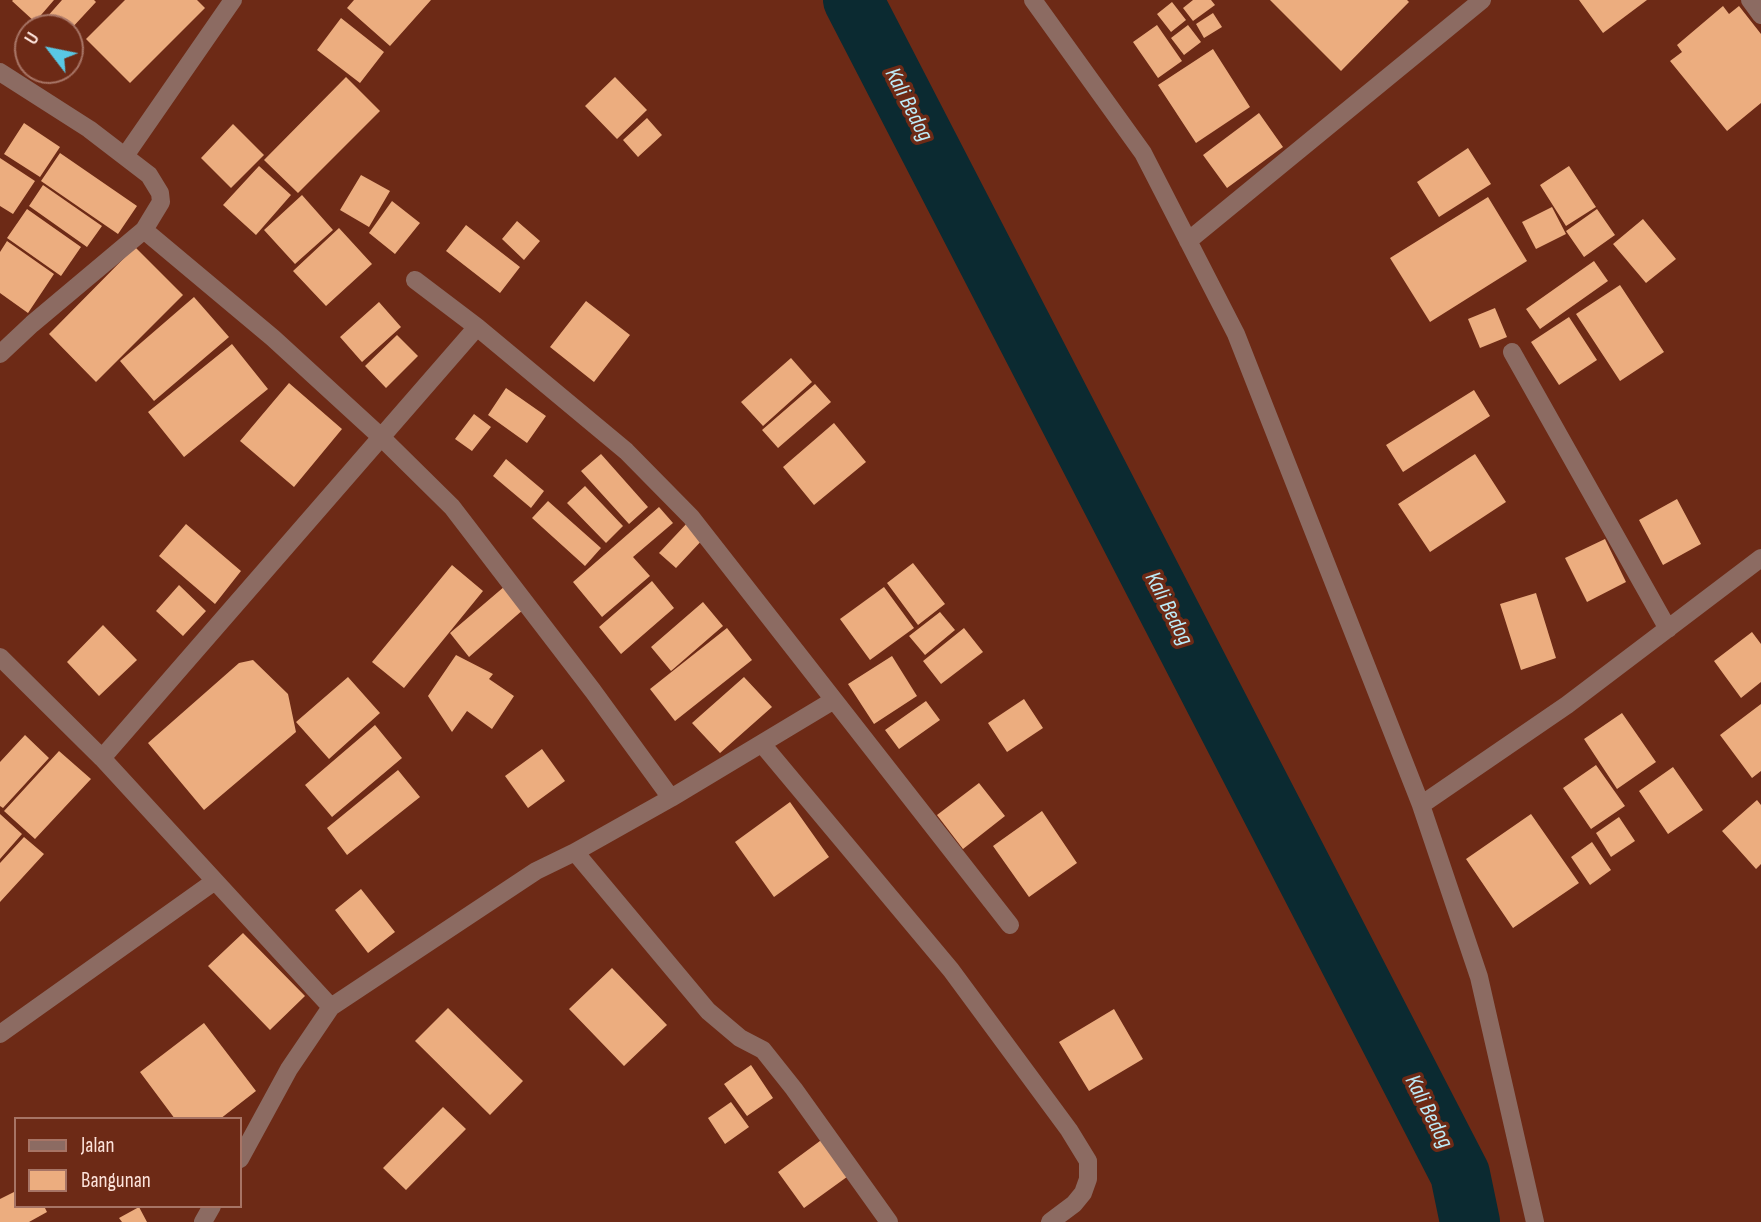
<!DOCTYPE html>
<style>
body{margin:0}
#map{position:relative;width:1761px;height:1222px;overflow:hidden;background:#6d2a16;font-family:"Sofia Sans Condensed",sans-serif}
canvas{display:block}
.legend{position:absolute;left:14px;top:1117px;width:228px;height:91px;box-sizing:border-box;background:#6d2a16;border:2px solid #a77465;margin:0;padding:9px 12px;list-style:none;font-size:21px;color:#fde3db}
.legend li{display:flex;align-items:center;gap:14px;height:35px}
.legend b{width:35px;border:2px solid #a77465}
.north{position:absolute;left:14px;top:14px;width:70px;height:70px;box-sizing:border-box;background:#6d2a16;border:2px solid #a77465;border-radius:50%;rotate:302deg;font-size:19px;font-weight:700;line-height:28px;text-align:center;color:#fde3db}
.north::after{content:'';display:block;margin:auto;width:24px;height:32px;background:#59c8e5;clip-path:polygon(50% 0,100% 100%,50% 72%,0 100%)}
</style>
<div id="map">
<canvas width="1761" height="1222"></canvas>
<ul class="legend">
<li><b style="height:9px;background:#8c6b62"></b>Jalan</li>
<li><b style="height:19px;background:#ecad7f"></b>Bangunan</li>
</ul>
<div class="north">U</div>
</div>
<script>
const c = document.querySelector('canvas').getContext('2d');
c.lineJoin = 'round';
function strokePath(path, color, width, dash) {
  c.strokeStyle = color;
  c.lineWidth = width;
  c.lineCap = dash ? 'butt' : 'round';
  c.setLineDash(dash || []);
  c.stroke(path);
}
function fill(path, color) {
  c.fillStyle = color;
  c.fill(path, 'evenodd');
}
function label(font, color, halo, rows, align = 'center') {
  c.font = font + ' "Sofia Sans Condensed",sans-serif';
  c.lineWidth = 7;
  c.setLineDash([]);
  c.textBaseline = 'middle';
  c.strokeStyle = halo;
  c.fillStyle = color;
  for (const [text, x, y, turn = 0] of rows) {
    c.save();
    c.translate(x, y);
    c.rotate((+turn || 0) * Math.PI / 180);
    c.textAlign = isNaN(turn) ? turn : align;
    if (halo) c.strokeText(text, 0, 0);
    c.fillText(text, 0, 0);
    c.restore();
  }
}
const river = new Path2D(`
 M853 0 1460 1174 1470 1222`);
const building = new Path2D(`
 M13 0H54L35 22 12 1Z
 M62 0H94L96 2 70 30V28H39L38 27Z
 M125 0H197L205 8 130 83 86 39Z
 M354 0H431L390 46 347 8Z
 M1193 0H1211L1215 5 1193 21 1183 8Z
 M1270 0H1407L1409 2 1341 71Z
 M1579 0H1647L1603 33Z
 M1172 2 1186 20 1171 32 1157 14Z
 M1723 6 1729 14 1739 6 1761 34V103L1727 131 1670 61 1682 52 1677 45Z
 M1213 13 1222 27 1204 38 1196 24Z
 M341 18 384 52 360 83 317 50Z
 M1157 25 1182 61 1158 78 1133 42Z
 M1188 25 1201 42 1184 55 1171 38Z
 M1213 49 1250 107 1196 143 1158 85Z
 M346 77 380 111 298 193 264 160Z
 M615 77 647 110 617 139 585 106Z
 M1259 113 1283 147 1227 188 1203 155Z
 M647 118 662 135 638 157 623 140Z
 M24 123 60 147 40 177 4 154Z
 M233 124 264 155 231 188 201 158Z
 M1468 148 1491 184 1439 217 1417 182Z
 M60 153 137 206 118 234 41 181Z
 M0 158 35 181 13 214 0 206Z
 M259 166 291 195 256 235 223 205Z
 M1569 166 1596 207 1566 226 1540 185Z
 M361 175 390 191 369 227 340 210Z
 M43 185 102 226 87 247 29 206Z
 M302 195 333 230 295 264 264 230Z
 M1488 197 1527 261 1430 322 1390 258Z
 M392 201 420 223 395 254 369 233Z
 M1552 207 1566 234 1536 249 1522 222Z
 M27 209 81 247 61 276 7 238Z
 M1597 209 1615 235 1584 257 1566 231Z
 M1643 219 1676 259 1646 283 1613 244Z
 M517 221 540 241 524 260 502 239Z
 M466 225 520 267 500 293 446 251Z
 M339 228 372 264 326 306 293 271Z
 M7 241 54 274 28 313 0 293V252Z
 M135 247 183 295 96 382 49 334Z
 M1594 261 1608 281 1540 329 1526 309Z
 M1620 285 1664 352 1620 381 1576 314Z
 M194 297 229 337 154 401 120 361Z
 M586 301 630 335 594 382 550 347Z
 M379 302 401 327 362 362 340 337Z
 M1495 308 1507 337 1480 348 1468 319Z
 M1569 317 1597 360 1559 385 1531 342Z
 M397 335 418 356 386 388 365 366Z
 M232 344 268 389 184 457 148 412Z
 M791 358 812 382 763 426 741 402Z
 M289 383 342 429 294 487 240 441Z
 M815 384 831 402 778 448 762 430Z
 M506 388 546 416 527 443 488 415Z
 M1474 390 1490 416 1403 472 1386 445Z
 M474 414 491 427 472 451 455 439Z
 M834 423 866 462 814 505 783 467Z
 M601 454 648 507 629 524 581 471Z
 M1475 454 1506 502 1430 552 1398 504Z
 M506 459 544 491 531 508 493 476Z
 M585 486 623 526 606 543 567 503Z
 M1677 499 1701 544 1663 565 1639 520Z
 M548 501 601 548 585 566 532 518Z
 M659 507 673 523 633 557 650 576 602 617 573 582Z
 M689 521 705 537 676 568 659 553Z
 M186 524 241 571 215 604 159 556Z
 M1605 539 1626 582 1587 602 1565 558Z
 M913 563 945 604 918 625 887 583Z
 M452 565 483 591 404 688 372 662Z
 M652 581 674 608 621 654 599 627Z
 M179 585 206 611 183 636 156 611Z
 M505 586 524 609 469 657 450 633Z
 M884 587 914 628 870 660 840 619Z
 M1536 593 1556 658 1521 670 1500 604Z
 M703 602 723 626 671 671 651 647Z
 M940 612 955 630 925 655 909 636Z
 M103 625 137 660 99 696 67 662Z
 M727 628 752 660 675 721 650 689Z
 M964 628 983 652 941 684 923 661Z
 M1752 632 1761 644V682L1741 698 1714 661Z
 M456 655 493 674 489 679 514 696 492 729 467 711 452 732 428 696Z
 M892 656 917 696 874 724 848 684Z
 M253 660 288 694 296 732 204 810 148 743 239 663Z
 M348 677 380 713 329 759 296 722Z
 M744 677 772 707 720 753 692 723Z
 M1024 699 1043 728 1007 752 988 723Z
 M926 701 940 720 899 749 885 730Z
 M1761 704V771L1752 778 1720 735Z
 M1622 713 1656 762 1617 789 1584 739Z
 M375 725 402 758 332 817 305 785Z
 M25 735 49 758 3 808 0 806V762Z
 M542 749 565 781 528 808 505 776Z
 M59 751 91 779 35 839 4 811Z
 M1596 765 1625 806 1591 829 1563 788Z
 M1673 767 1703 810 1668 834 1639 791Z
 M398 770 420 797 347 855 327 828Z
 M979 783 1005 816 963 849 937 815Z
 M1757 800 1761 805V864L1756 869 1722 831Z
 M790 802 829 857 774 897 735 842Z
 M1042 811 1077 863 1029 897 993 846Z
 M0 814 22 834 0 859Z
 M1531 814 1579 883 1513 928 1466 859Z
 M1619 817 1635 841 1611 857 1596 833Z
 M24 837 44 854 0 902V863Z
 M1592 842 1611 870 1590 885 1571 857Z
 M361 889 395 932 368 953 335 910Z
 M243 933 305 996 270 1030 208 966Z
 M612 968 667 1025 624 1066 569 1009Z
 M448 1008 523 1081 490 1115 415 1041Z
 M1114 1009 1143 1059 1089 1091 1059 1042Z
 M204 1023 256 1091 220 1119H175L140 1072Z
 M751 1065 773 1098 747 1116 724 1084Z
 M731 1102 749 1127 725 1144 708 1118Z
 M443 1107 466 1129 406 1190 383 1168Z
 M824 1138 851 1174 804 1208 778 1172Z
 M16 1191V1206H44L47 1212 29 1222H0V1199Z
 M139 1207 147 1222H122L119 1218Z`);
const minor = new Path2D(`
 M1033 0 1143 153 1236 334 1421 805 1479 977 1535 1222
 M1750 0 1761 15
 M0 72 89 129 149 175 160 193 161 202 144 230
 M125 156 233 0
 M1188 241 1482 0
 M415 280 477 327 626 451 691 517 1010 925
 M1512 352 1668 629
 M0 354 32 324 144 230 273 338 381 437 452 507 593 691 671 798
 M0 657 102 758 331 1007
 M762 744 951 970 1069 1130 1088 1161V1179L1083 1193 1074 1204 1050 1222
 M102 758 477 327
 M1421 805 1567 705 1761 558
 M575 852 708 1011 740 1038 763 1050 794 1089 889 1222
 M0 1034 215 881
 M240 1159 289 1069 331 1007 536 871 575 852 671 798 834 700
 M203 1222 212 1206`);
const waterNames = [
 ["Kali Bedog",908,105,63],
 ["Kali Bedog",1168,609,63],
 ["Kali Bedog",1428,1112,63]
];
strokePath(river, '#0b2a31', 60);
fill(building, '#ecad7f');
strokePath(minor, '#8c6b62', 18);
label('italic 23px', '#bdebf8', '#6d2a16', waterNames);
</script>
